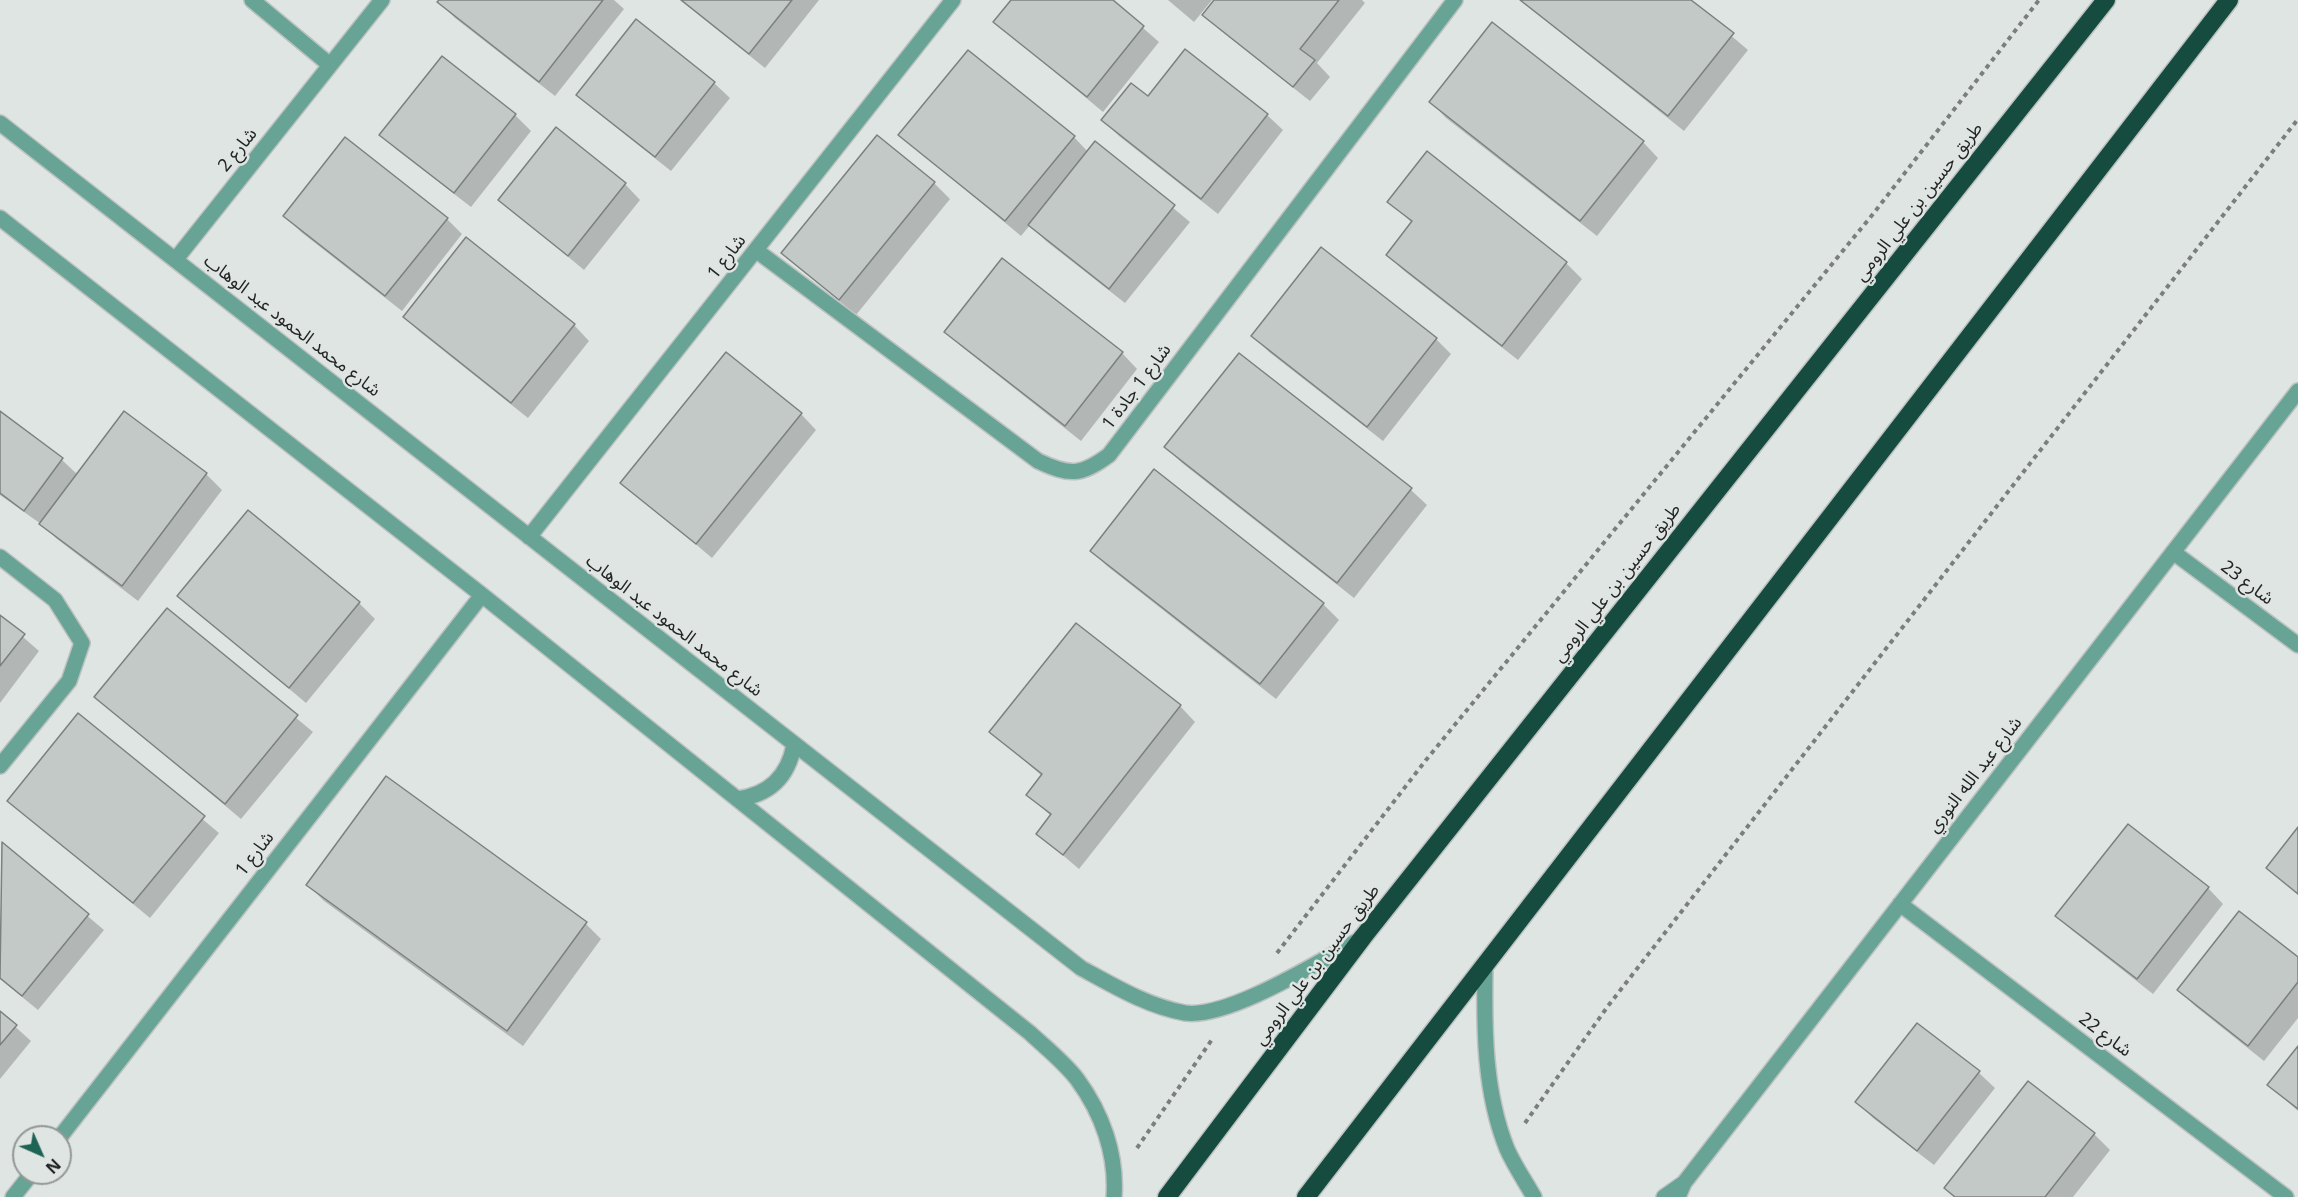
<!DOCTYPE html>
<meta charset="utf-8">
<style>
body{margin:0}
#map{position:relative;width:2298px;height:1197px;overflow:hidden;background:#dfe5e3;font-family:"Noto Sans",sans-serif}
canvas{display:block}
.north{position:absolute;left:12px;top:1125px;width:60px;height:60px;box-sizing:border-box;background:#dfe5e3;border:2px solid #949897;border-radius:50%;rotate:135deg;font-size:16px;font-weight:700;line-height:24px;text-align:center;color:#232525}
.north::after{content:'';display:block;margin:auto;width:21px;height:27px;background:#1e6354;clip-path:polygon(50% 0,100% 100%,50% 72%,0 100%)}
</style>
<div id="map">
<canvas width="2298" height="1197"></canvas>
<div class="north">N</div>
</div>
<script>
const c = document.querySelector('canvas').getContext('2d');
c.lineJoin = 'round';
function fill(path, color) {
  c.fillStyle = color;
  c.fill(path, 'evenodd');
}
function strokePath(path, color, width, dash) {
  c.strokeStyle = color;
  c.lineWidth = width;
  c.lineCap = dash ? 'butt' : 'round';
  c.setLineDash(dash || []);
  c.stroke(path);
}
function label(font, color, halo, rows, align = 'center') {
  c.font = font + ' "Noto Sans","Noto Sans Arabic",sans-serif';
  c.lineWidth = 5;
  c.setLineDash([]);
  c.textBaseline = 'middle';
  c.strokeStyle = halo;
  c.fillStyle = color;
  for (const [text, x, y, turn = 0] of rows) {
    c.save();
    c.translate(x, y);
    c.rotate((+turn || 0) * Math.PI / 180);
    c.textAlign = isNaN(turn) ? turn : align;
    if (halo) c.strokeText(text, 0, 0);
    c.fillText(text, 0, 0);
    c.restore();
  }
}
const shadow = new Path2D(`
 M441 0H614L624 9 555 96 455 18 439 2Z
 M680 0H819L765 68Z
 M1013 0H1111L1159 42 1103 112 995 22Z
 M1168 0H1212L1194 22Z
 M1216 0H1362L1365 3 1317 63 1330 77 1310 101 1220 30 1204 15Z
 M1520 0H1689L1748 50 1684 131Z
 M1186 51 1267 115 1283 130 1218 214 1119 136 1103 120 1149 99Z
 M442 58 515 115 531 131 471 207 397 150 381 135Z
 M714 83 730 98 671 171 594 110 578 94Z
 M1431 102 1643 142 1658 158 1597 236 1446 118Z
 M900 135 1074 137 1088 152 1095 143 1190 222 1125 303 1046 241 1030 225 1021 236Z
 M1427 153 1566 263 1582 279 1518 360 1403 270 1388 255 1412 223 1389 201Z
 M934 183 950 199 856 315 783 253Z
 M625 184 640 200 584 270 500 200Z
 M285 216 447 219 462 234 402 311 301 232Z
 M1003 260 1122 353 1137 369 1081 441 962 347 946 332Z
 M405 317 574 325 589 341 528 418 420 332Z
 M1253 336 1436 339 1451 354 1383 441 1269 352Z
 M1239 355 1411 490 1427 505 1354 598 1182 463 1166 447Z
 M0 413 62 460 78 475 124 413 206 474 222 490 138 601 57 539 41 524 0 495Z
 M801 414 816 430 712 558 622 482Z
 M1154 471 1323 604 1339 620 1276 699 1107 566 1092 551Z
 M179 596 359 603 375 619 306 703Z
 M167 610 313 732 241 819 96 697Z
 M0 617 39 651 0 703Z
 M1180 706 1195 722 1079 869 1038 834 1051 816 1028 795 1042 776 991 732Z
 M78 715 219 833 150 918 9 801Z
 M2298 830V895L2268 868Z
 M2 844 104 930 38 1010 0 979Z
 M308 885 586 924 601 939 523 1046 324 901Z
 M2208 888 2223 904 2153 994 2073 931 2057 916Z
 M2298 959V1018L2264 1061 2195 1006 2179 990Z
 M0 1013 31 1041 0 1079Z
 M1918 1025 1979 1073 1995 1088 1934 1165 1873 1118 1857 1102Z
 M2298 1048V1111L2269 1085Z
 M2094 1134 2110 1150 2073 1197H1954L1946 1188Z`);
const building = new Path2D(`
 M439 0H603L539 82 437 2Z
 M681 0H792L749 54Z
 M1011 0H1113L1144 26 1087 97 993 22Z
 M1214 0H1339L1300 49 1315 60 1293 87 1202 15Z
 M1520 0H1691L1734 33 1668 116Z
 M636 19 715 82 655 157 576 95Z
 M1492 22 1644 141 1580 221 1429 102Z
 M1185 49 1268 114 1201 199 1101 120 1131 83 1148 96Z
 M968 50 1075 136 1005 221 898 135Z
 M442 56 516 114 454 193 379 135Z
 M556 127 626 183 568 256 498 200Z
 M877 135 935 182 839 300 781 253Z
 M345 137 448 218 385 296 283 216Z
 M1095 141 1175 205 1109 289 1028 225Z
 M1427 151 1567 262 1502 346 1386 255 1412 221 1387 202Z
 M466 237 575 324 511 403 403 317Z
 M1321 247 1437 338 1367 427 1251 336Z
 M1002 258 1123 352 1065 426 944 332Z
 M726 352 802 413 696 544 620 483Z
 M1239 353 1412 488 1337 583 1164 447Z
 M0 411 63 458 24 511 0 493Z
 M124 411 207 473 122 586 39 524Z
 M1154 469 1324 603 1260 684 1090 551Z
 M248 510 360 602 289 688 177 596Z
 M167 608 298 715 225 804 94 697Z
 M0 615 25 634 0 666Z
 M1076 623 1181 705 1063 855 1036 834 1051 814 1026 795 1042 774 989 732Z
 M78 713 205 816 133 903 7 801Z
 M386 776 587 922 507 1031 306 885Z
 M2128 824 2209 887 2137 979 2055 916Z
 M2298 827V894L2266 868Z
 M2 842 89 914 22 996 0 978Z
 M2239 911 2298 957V982L2248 1046 2177 990Z
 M0 1011 17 1025 0 1045Z
 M1917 1023 1980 1071 1917 1151 1855 1102Z
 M2298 1046V1109L2267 1085Z
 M2028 1081 2095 1133 2045 1197H1955L1944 1188Z`);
const path = new Path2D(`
 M1277 953 1426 760 1873 214 2039 0
 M1525 1123 1608 1006 2298 119
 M1137 1148 1213 1038`);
const minor = new Path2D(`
 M252 0 330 65
 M0 123 1081 968C1114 986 1147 1006 1185 1013 1229 1019 1321 960 1361 939
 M0 218 482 595 1030 1033C1045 1047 1064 1062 1077 1079 1102 1113 1117 1154 1114 1197
 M757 251 1038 461C1070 476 1081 476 1109 455L1455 0
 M176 259 382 0
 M529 537 953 0
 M2173 552 2298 645
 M0 557 55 600 82 643 69 681 0 766
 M737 799C769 795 788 777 794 745
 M1900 904 2286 1197
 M1485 968C1484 1028 1484 1092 1507 1149 1514 1165 1525 1181 1534 1197
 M60 1137 482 595
 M13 1197 32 1173
 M1664 1197 1684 1183
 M1678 1197 1684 1183 2298 391`);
const highway = new Path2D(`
 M1167 1197 1363 937 2106 0
 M1306 1197 2229 0`);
const streetNames = [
 ["شارع 2",238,150,-51],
 ["طريق حسين بن علي الرومي",1919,202,-52],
 ["شارع 1",727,257,-52],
 ["شارع محمد الحمود عبد الوهاب",292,326,38],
 ["شارع 1 جادة 1",1137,387,-53],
 ["طريق حسين بن علي الرومي",1617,583,-52],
 ["شارع 23",2247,583,37],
 ["شارع محمد الحمود عبد الوهاب",674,626,38],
 ["شارع عبد الله النوري",1975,775,-52],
 ["شارع 1",255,854,-52],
 ["طريق حسين بن علي الرومي",1317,965,-53],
 ["شارع 22",2105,1035,37]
];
fill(shadow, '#0003');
fill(building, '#c3c9c7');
strokePath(building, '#7b817f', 1.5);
strokePath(minor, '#bdc2c1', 18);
strokePath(highway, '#bdc2c1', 21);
strokePath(path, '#7a7e7d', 4, [4.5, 4.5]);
strokePath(minor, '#68a495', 15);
strokePath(highway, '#164c40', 18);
label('18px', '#232525', '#dfe5e3', streetNames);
</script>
